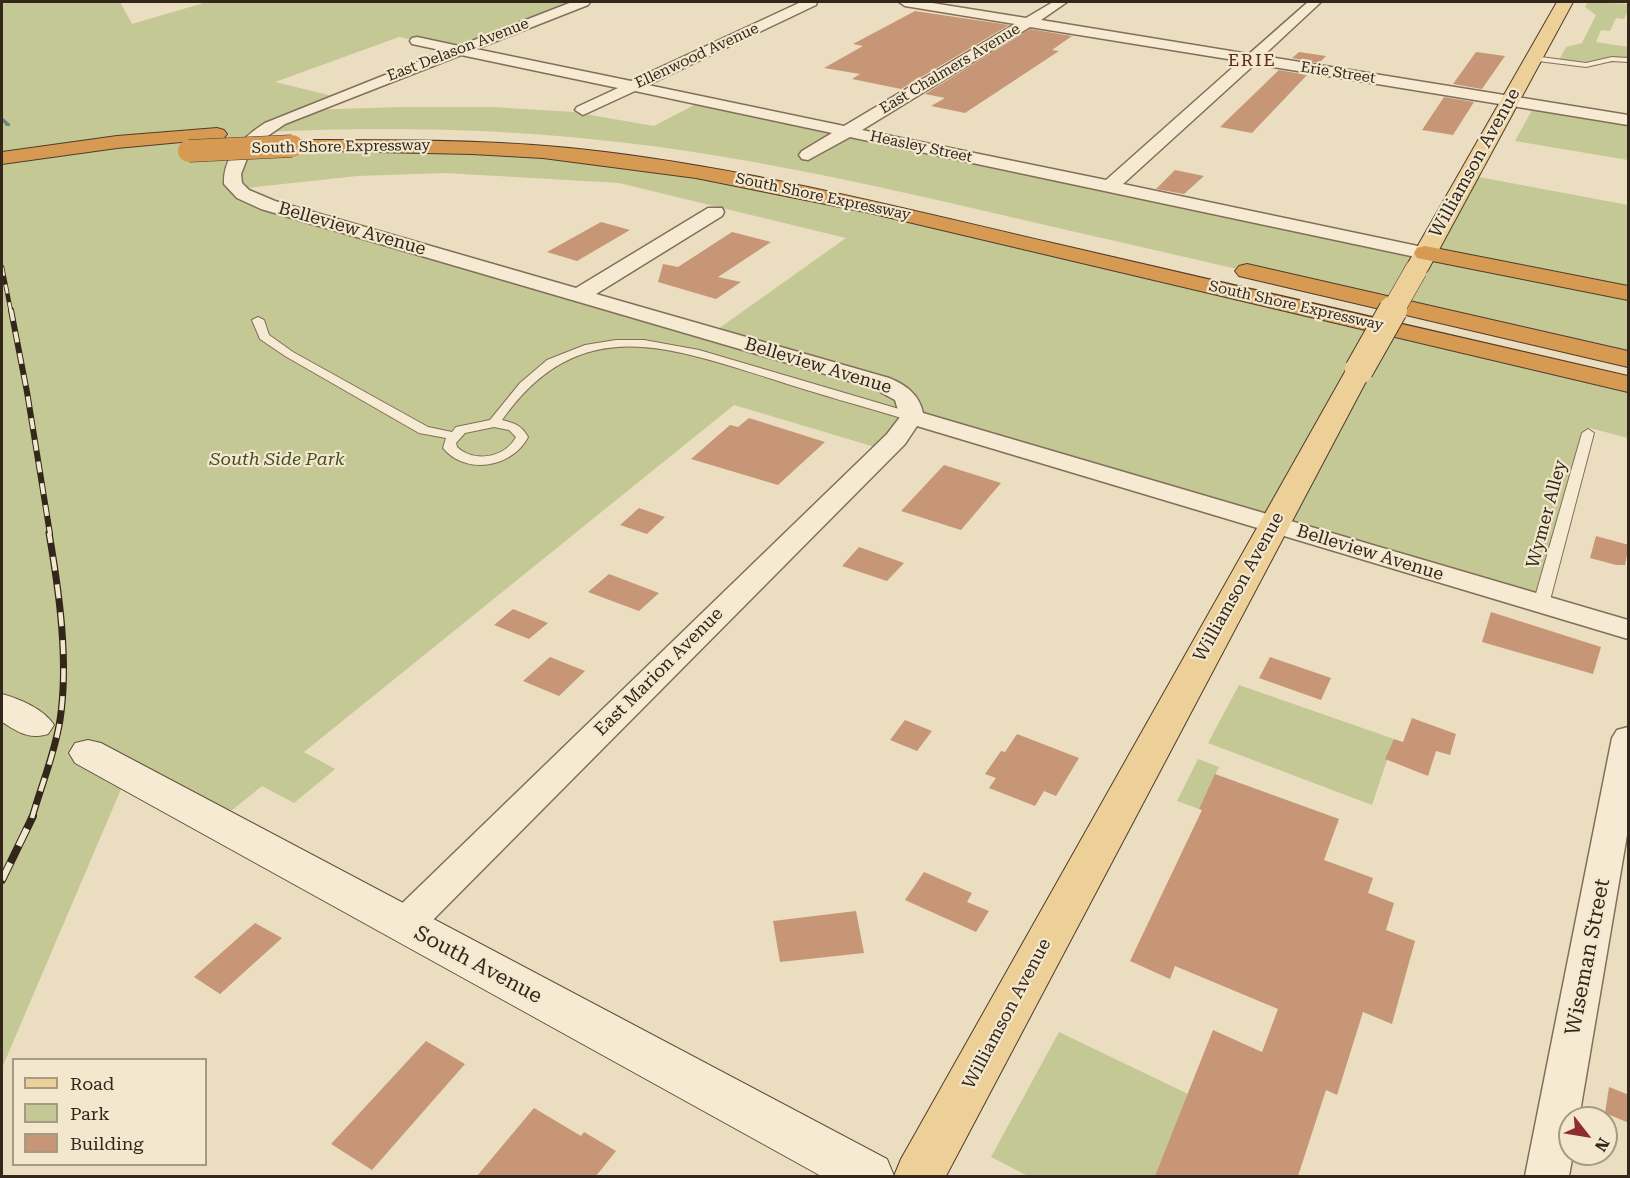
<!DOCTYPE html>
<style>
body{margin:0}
#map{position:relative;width:1630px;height:1178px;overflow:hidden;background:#ebddbf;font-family:"Roboto Serif",serif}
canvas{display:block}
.frame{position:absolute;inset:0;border:3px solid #33271c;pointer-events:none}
.legend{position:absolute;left:12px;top:1058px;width:195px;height:108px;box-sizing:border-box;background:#f3e7ce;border:2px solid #a69a87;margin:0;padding:8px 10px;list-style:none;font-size:18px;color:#33271c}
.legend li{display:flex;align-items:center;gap:12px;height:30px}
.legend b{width:30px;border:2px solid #a69a87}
.north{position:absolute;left:1558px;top:1106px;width:60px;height:60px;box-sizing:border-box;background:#f3e7ce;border:2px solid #a69a87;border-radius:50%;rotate:121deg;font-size:16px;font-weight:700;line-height:24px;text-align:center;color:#33271c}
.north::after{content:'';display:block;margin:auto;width:21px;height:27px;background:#8e2c2f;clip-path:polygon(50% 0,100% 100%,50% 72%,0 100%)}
</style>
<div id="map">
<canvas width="1630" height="1178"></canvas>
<div class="frame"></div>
<ul class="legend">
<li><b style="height:8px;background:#edd098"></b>Road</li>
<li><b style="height:16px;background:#c3c894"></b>Park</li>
<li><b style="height:16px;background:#c79677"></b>Building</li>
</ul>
<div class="north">N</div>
</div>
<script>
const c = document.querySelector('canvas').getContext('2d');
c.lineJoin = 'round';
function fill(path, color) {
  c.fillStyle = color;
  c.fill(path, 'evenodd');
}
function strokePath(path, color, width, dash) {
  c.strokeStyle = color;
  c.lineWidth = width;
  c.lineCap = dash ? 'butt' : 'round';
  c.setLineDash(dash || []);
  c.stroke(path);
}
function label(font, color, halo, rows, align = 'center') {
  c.font = font + ' "Roboto Serif",serif';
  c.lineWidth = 4.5;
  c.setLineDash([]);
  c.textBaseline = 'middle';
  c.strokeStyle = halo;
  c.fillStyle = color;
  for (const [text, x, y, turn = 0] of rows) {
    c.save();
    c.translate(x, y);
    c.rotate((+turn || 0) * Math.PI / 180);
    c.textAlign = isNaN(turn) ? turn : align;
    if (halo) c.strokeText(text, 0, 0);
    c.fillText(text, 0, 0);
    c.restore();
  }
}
const green = new Path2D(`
 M2 2H120L132 24 207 2H583L459 50 399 37 275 82 337 97 304 110 404 107H491L573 112 654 126 702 101 1425 253 1468 175 1628 205V359C1456 319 1284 280 1111 240 939 201 766 156 590 139 481 128 372 127 263 132L246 147 543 152 829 198 1628 384V438L1590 428 1541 604 912 417 885 450 734 405 304 752 335 769 294 803 262 786 216 823 127 775 2 1068ZM446 173 619 183 846 238 711 334 243 194 237 189 357 176Z
 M1588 2 1628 4V11L1624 19 1616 18 1610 31 1601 30 1596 42 1628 47V60L1612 59 1595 64 1558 62 1566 47 1582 43 1596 15 1585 7Z
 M1532 110 1628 126V160L1515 141Z
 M1239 685 1394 739 1372 805 1208 743Z
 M1198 759 1219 767 1199 809 1177 801Z
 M1059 1032 1188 1094 1155 1176H1028L991 1157Z`);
const stream = new Path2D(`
 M2 117 10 124V126H6L2 121Z`);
const building = new Path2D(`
 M915 11 1009 25 901 89 852 79 860 74 824 68 863 46 853 44Z
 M1030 29 1072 36 1052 50 1059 51 965 113 931 106 945 98 925 94Z
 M1299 52 1326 56 1319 63 1292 58Z
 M1476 52 1505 56 1482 89 1453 84Z
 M1279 70 1307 75 1252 133 1220 127Z
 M1444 97 1474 102 1453 135 1422 130Z
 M1175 170 1204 176 1184 194 1156 189Z
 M601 222 630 230 577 261 547 252Z
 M732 232 771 242 718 277 741 282 716 299 658 282 663 264 678 267Z
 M749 418 825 442 778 485 691 459 730 425 738 427Z
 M944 465 1001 483 961 530 901 511Z
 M639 508 665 517 647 534 620 525Z
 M1596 536 1629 545 1625 565H1616L1590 558Z
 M859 547 904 563 887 581 842 566Z
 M609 574 659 593 639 611 588 592Z
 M513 609 548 623 529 639 494 625Z
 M1491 612 1601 647 1593 674 1482 642Z
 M550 657 585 671 559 696 523 681Z
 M1270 657 1331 678 1321 700 1259 678Z
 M1412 718 1456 734 1450 755 1436 751 1428 776 1385 759 1394 739 1403 742Z
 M905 720 932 731 917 751 890 740Z
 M1017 734 1079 758 1056 796 1044 791 1035 806 989 788 996 778 985 774 1001 751 1005 752Z
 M1215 774 1339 819 1324 860 1373 878 1368 893 1394 903 1386 930 1415 941 1392 1024 1363 1012 1337 1095 1326 1090 1298 1176H1155L1213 1030 1262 1052 1278 1009 1175 966 1170 979 1130 961 1202 810 1199 809Z
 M924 872 972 893 967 902 989 911 976 932 905 900Z
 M856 911 864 953 780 962 773 921Z
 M255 923 282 938 220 994 194 977Z
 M426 1041 465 1064 372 1170 331 1144Z
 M1609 1087 1629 1095V1123L1605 1113Z
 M534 1108 581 1136 584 1132 616 1151 596 1176H477Z`);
const service = new Path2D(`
 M1533 56 1586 63 1612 57 1628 58V62L1612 61 1586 67 1530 60V56Z
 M258 317 264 320 269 335 293 352 428 427 452 432 456 427 490 420 520 383 547 360 585 345 616 340H644L699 350 916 414 918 417 916 420H908C862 406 817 394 772 379 665 346 579 312 502 420 515 423 522 426 528 437 513 467 466 476 443 448L446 438 419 433 285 356 260 339 252 320ZM494 427 509 430 516 437C505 458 474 463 457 447L456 443 465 433Z
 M1588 429 1594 433 1549 604 1546 607H1536L1533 604 1582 433Z`);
const minor = new Path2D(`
 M572 2H590L588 5 476 49 631 81 801 2H817L816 5 648 85 844 126 1015 24 905 6 899 2H926L1026 18 1053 2H1067L1041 20 1249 54 1308 2H1321L1263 56 1628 115V125L1255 64 1123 184 1432 249 1435 253 1432 257 1425 259 850 137 808 160 802 159 799 155 802 151 832 133 635 91 583 115 575 110 577 107 618 88 461 55 285 124 259 142 248 156 241 174 242 183 249 190 275 201 576 288 708 208H722L724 212 722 216 596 294 889 378C906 385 919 394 923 413L1628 620V639L917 426 905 444 417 936 404 940 391 936 385 925 391 914 887 434 900 417 895 400 873 388 261 209 237 198 224 184C223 156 243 137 265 123L445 51 412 44 410 41 412 38 417 37 459 46ZM1030 27 1240 61 1106 180 862 130Z
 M1628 727V829L1579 1118H1570V1154H1573L1569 1176H1525L1612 738 1617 730Z`);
const secondary = new Path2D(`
 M2 694C20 699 44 709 54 725L48 734C29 740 18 732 2 722Z
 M88 740 101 743 887 1159 894 1176H821L75 763 69 753 75 743Z`);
const primary = new Path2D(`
 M1557 2H1573L1428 270 1424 275 1416 277 1408 275 1404 270Z
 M1359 362 1368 364 1372 370 946 1176H894L901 1159 1346 370 1350 364Z`);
const motorway = new Path2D(`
 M217 128 224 130 227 134 224 138 117 148 2 164V152L117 136Z
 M292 140C388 140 484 139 579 149 738 166 893 206 1048 242 1242 287 1435 332 1628 376V392L870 213 696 178 543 158 472 154 285 150 282 146 285 142Z
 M1425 246 1628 286V300L1417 258 1414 253 1417 248Z
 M1247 264 1628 351V367L1239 276 1235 271 1239 266Z`);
const railFar3 = new Path2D(`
 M2 267 11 312`);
const railFar2 = new Path2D(`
 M11 310 27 392 50 534`);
const railFar1 = new Path2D(`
 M32 818C41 786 55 753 60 720 69 661 59 591 49 533`);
const rail = new Path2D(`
 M2 880 33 816`);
const primaryBridgeFar1 = new Path2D(`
 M1392 312 1416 270`);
const primaryBridge = new Path2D(`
 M1359 370 1393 310`);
const motorwayBridge = new Path2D(`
 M189 151 292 146`);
const farStreetnames = [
 ["East Delason Avenue",458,50,-21],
 ["Ellenwood Avenue",697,56,-25],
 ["East Chalmers Avenue",950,69,-31],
 ["Erie Street",1338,73,9],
 ["South Shore Expressway",341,147,-1],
 ["Heasley Street",921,147,12],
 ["South Shore Expressway",823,197,12],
 ["South Shore Expressway",1296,306,13]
];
const farQuarternames = [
 ["ERIE",1252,61]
];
const streetNames = [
 ["Williamson Avenue",1475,163,-61],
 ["Belleview Avenue",352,229,16],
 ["Belleview Avenue",818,366,17],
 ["Wymer Alley",1547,514,-75],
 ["Belleview Avenue",1370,553,17],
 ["Williamson Avenue",1239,587,-61],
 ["East Marion Avenue",659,672,-45],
 ["Williamson Avenue",1007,1014,-62]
];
const parkNames = [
 ["South Side Park",277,460]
];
const nearStreetnames = [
 ["Wiseman Street",1588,957,-79],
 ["South Avenue",478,965,28]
];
fill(green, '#c3c894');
fill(stream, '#6a8a81');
fill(building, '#c79677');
strokePath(service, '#826e59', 2);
strokePath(minor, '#826e59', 3);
strokePath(secondary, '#644f3c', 2);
strokePath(primary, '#503c2d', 2);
strokePath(motorway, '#503c2d', 2);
fill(service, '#f6ead2');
fill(minor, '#f6ead2');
fill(secondary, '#f6ead2');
fill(primary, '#edd098');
fill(motorway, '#d79a53');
strokePath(railFar3, '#33271c', 4.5);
strokePath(railFar2, '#33271c', 6);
strokePath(railFar1, '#33271c', 7);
strokePath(rail, '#33271c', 8);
strokePath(railFar3, '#f3e7ce', 3, [9]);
strokePath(railFar2, '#f3e7ce', 4, [11]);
strokePath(railFar1, '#f3e7ce', 4.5, [14]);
strokePath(rail, '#f3e7ce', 6, [19]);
strokePath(primaryBridgeFar1, '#503c2d', 23, []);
strokePath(primaryBridge, '#503c2d', 30, []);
strokePath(motorwayBridge, '#503c2d', 23, []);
strokePath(primaryBridgeFar1, '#edd098', 22);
strokePath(primaryBridge, '#edd098', 28);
strokePath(motorwayBridge, '#d79a53', 22);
label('15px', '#33271c', '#f3e7ce', farStreetnames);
c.letterSpacing = '1.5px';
label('18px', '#5d2a1e', '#f3e7ce', farQuarternames);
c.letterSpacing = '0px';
label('18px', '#33271c', '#f3e7ce', streetNames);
label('italic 18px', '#444e24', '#f3e7ce', parkNames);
label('21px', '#33271c', '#f3e7ce', nearStreetnames);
</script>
